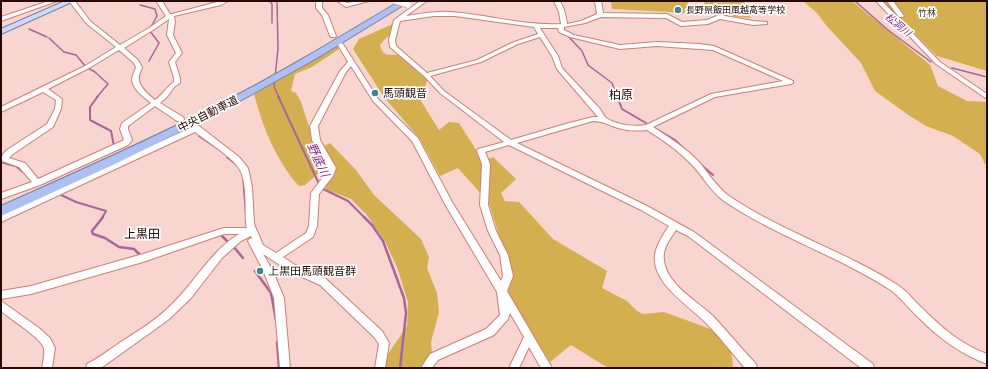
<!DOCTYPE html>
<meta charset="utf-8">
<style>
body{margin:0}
#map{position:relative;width:988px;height:369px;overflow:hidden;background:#f8d5cf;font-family:Lato,sans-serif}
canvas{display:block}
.frame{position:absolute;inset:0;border:2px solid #260906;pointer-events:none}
</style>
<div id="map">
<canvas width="988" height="369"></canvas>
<div class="frame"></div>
</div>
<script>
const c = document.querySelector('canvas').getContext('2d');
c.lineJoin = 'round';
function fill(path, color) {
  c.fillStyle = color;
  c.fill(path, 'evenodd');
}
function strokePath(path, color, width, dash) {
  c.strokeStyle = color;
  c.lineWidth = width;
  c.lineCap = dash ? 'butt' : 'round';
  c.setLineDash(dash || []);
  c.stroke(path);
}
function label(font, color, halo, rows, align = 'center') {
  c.font = font + ' Lato,"Noto Sans JP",sans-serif';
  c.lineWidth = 3.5;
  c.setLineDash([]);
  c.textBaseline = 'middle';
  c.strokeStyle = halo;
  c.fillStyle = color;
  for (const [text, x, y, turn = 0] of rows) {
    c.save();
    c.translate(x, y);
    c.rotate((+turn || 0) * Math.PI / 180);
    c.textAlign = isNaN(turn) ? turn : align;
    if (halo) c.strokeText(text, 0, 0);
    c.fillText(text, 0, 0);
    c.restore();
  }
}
const green = new Path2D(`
 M611 1H688V13L612 9Z
 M704 1 742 5 709 1H744L745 5 747 6 750 18 705 14Z
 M803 1H852L930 65 938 86 967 101 987 102V168L980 154 953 136 926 126 907 114 875 91 861 63 826 25 817 13Z
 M882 1H987V71L937 56Z
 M395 23 393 33 385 39 380 45C384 60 390 52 400 56 406 58 421 75 427 80L421 101 439 130 449 122 459 123 483 161 493 157 516 179 501 193 505 201 519 202 553 239 607 271 602 288 627 301 637 311 643 314 664 312 716 331 730 347 733 364 732 368H608L571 345 550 362 507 294 510 271 489 203 458 168 440 176 420 139 384 97 353 49 359 39Z
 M338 46 339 49 312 67 295 74 291 91 296 93 301 102 321 164 320 172 305 185 299 186C275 159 263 127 254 94Z
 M330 143 356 170 374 195 421 239 429 257 427 268 437 293 439 312 431 342 432 354 425 368H382L384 360 407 326 408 302 397 267 385 241 366 214 351 199 327 190 323 184 333 171 324 146Z`);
const streamFar2 = new Path2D(`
 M270 1 272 4V23
 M277 1 278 49 274 87 279 97
 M855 1 888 30 931 62
 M140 5 155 9 157 16 151 27
 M29 29 47 37
 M567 35 582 51 588 65 612 83 617 97
 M49 38 64 52 76 55 86 67
 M149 61 159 43 150 31
 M88 68 95 72 108 84 97 97
 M952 68 987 77`);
const streamFar1 = new Path2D(`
 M98 96 90 107V120L111 131 114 146
 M278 96 319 184
 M617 96 622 109 646 123
 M653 127 675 140 683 148
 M199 136 214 146
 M227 157 237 165
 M1 162 15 166
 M699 163 713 175
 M17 167 23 172
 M243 176 246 215
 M321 188 348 201 365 218
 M59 194 76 202 106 211 102 218`);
const stream = new Path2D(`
 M103 217 92 231 93 234 105 238 119 247 134 249 141 256
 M364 217 372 225 383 241 404 298 406 313 400 368
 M222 236 227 241
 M233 246 243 258
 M255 271 271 293 276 320
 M277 342 279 368`);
const minor = new Path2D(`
 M49 1H57L1 21V17Z
 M69 1H75L90 21 120 45 149 28 166 16 156 1H162L170 14H172L221 1H228L221 5 174 16 175 22 173 35 182 53 175 62 180 78V83L174 87 167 97 160 103 183 117 184 119 183 121H177L155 106 128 126V129L132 140 128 145 40 185 1 199V193L32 182 19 167 2 161 1 159 3 154 7 150 47 124 55 109 56 100 43 92 1 112V107L85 66 116 47 86 23ZM169 19 167 35 176 53 169 62 174 78V82C166 87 163 95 155 100 149 95 140 88 139 80 138 76 141 71 142 67L138 60 124 48 153 30ZM119 50 133 62 136 67C135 71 132 76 132 80 133 90 144 97 151 103L122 123 120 129 124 140 122 141 38 179 25 163 9 158 13 154 53 127 61 109 62 99 48 89 89 68Z
 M316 1H322V8L328 15 336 36 335 37H331L330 36 322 15 316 8Z
 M337 1H344L347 3 358 1H369L346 7Z
 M420 1H427L406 16C420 14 434 11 449 12 487 14 521 26 561 24L559 12 554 1H560C564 8 566 15 567 24L581 21 597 14 595 1H601L603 13 667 14 682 22 707 20 719 15 753 21 767 22V24L753 25 720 19 708 24 681 26 666 18 601 17 585 23 564 27V30L574 35 620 45 657 42 700 44 714 46 793 81V83L791 84 715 97 653 127C670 138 686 148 699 162 709 174 717 187 729 196 782 232 845 251 899 286 908 292 915 302 923 309 942 328 962 345 987 354V364C961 354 940 339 920 319 910 310 902 299 892 291 839 256 777 237 724 201 710 191 703 176 692 165 679 151 663 140 647 130 637 131 628 131 618 128 608 125 604 121 593 121L517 143 647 206 694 232 873 364 874 368H861L688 236 676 230C670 239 662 249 664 260 666 284 697 301 713 316 728 332 742 349 756 364L757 368H745C732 353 719 336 705 322 687 304 647 280 656 250 659 241 664 233 669 226L641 210 509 145 485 152 490 164 488 205 496 231 508 255 513 276 507 291 552 368H541L529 347 519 368H509L524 337 510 313 508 319 494 335 438 360 432 368H421L430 354 486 329 500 315 497 292 446 206 412 141 373 101 351 66 346 72 318 126 320 140 336 168 333 176 319 194 317 226 313 237 283 257 295 265 326 279 382 331 389 343 385 368H375L379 344 374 337 320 285 289 271 263 254 272 269 284 298 290 368H280L274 298 263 270 248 241 249 239 252 238 251 236 241 241 222 258 191 298 168 320 101 368H86L87 364C97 359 106 352 115 346 136 332 159 319 176 300 197 279 212 250 239 234H224L143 262 31 294 1 299V291L31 286 143 254 224 228H247L246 224C245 208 247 187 241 172 237 160 205 140 195 132L1 222V215L190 128 188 126 192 124 199 126 239 157 248 168 252 187 254 224 263 245 276 253 306 233 309 226 311 193 326 173 328 168 312 140 310 126 340 71 348 62 338 45 341 43 343 44 378 99 418 138 452 202 501 281 503 276 500 255 488 231 480 205 482 164 477 151 478 149 504 142 440 93 424 76 390 47 389 40 394 20ZM434 16H455L534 27 538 34 514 42 477 60 427 73 396 46 395 40 400 21ZM540 28H558L559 32 570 37 620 49 657 46 713 50 783 81 711 94 646 125C635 127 616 125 606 118 604 116 602 112 600 109L562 68 558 56ZM540 37 552 56 557 69 598 117H593L569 123 511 140 444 91 430 76 481 62 518 44Z
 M876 1H882L940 62 987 94V99L936 64Z
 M887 1H893L904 16 903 17H899Z
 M1 301 39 328 50 338 55 348 52 368H42C43 362 45 355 44 349 43 339 10 319 1 311Z`);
const major = new Path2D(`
 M65 1H74L1 34V29Z`);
const highway = new Path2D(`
 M400 1H410L317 58 224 110 115 164 1 216V206C73 174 145 142 216 106 279 74 340 37 400 1Z`);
const minorBridge = new Path2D(`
 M396 1 408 5`);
const markers = [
 [678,10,4,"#408691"],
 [375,93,4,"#408691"],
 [260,271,4,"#408691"]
];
const farPoinames = [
 ["長野県飯田風越高等学校",686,10]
];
const farParknames = [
 ["竹林",927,13]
];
const farWaternames = [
 ["松洞川",898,25,39]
];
const poiNames = [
 ["馬頭観音",383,93],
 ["上黒田馬頭観音群",268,271]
];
const streetNames = [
 ["中央自動車道",208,114,-27]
];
const neighbourhoodNames = [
 ["柏原",621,95],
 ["上黒田",142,234]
];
const waterNames = [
 ["野底川",318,160,65]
];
fill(green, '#d3af4f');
strokePath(streamFar2, '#a8669c', 1.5);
strokePath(streamFar1, '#a8669c', 2);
strokePath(stream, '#a8669c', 2.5);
strokePath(minor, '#cf7e74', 2);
strokePath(major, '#7d80a0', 2);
strokePath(highway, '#7d80a0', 2);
fill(minor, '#fff');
fill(major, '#cdd9f8');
fill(highway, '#acc0f3');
strokePath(minorBridge, '#cf7e74', 7, []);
strokePath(minorBridge, '#fff', 6);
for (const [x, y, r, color] of markers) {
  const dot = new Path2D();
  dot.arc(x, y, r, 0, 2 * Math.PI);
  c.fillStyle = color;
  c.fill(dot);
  strokePath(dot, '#fff', 1.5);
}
label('9px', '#260906', '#fff', farPoinames, 'left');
label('9px', '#38301c', '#fff', farParknames);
label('italic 10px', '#862685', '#fff', farWaternames);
label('11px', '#260906', '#fff', poiNames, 'left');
label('11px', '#260906', '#fff', streetNames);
label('12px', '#260906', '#fff', neighbourhoodNames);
label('italic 12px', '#862685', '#fff', waterNames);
</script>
